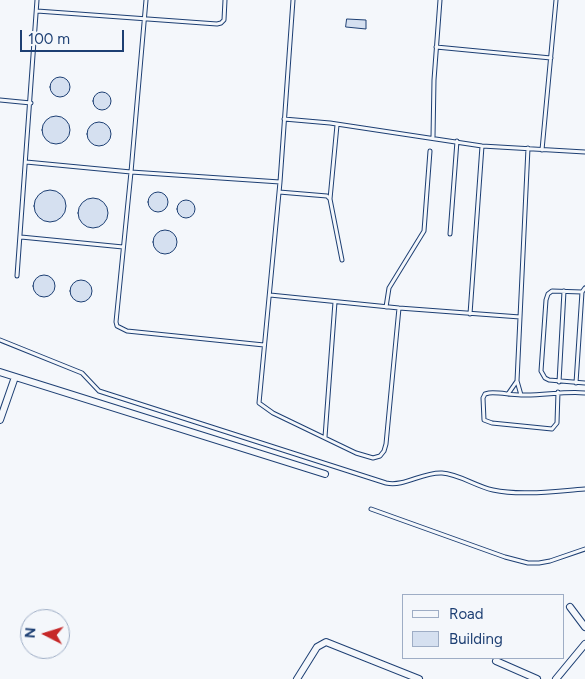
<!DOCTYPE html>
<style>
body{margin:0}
#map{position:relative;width:585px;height:679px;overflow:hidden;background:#f4f7fb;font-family:Figtree,sans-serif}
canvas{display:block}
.legend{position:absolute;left:402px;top:594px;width:162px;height:65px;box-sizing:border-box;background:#f4f7fb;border:1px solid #9eadc5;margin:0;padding:6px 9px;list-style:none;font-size:15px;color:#1d3f73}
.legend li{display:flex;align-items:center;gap:10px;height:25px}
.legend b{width:25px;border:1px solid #9eadc5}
.north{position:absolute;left:20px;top:609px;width:50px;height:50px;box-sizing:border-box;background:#f4f7fb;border:1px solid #9eadc5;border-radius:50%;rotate:275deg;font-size:14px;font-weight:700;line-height:20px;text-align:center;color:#1d3f73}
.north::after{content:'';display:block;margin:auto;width:18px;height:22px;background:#c62828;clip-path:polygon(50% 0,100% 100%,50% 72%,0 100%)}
.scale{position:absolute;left:20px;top:30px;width:104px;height:22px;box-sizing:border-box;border:2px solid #1d3f73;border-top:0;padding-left:6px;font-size:15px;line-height:18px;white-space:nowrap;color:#1d3f73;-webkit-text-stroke:4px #f4f7fb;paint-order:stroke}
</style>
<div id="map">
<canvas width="585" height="679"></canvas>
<ul class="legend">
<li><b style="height:6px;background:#f4f7fb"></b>Road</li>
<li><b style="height:14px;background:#d5e0f0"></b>Building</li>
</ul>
<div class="north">N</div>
<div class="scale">100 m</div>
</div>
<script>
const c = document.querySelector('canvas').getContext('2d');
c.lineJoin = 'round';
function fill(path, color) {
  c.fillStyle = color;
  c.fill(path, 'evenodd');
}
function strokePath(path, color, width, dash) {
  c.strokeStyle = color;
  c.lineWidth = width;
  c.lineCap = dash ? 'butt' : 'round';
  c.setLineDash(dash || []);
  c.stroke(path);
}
const building = new Path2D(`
 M347 19 366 20V29L346 27Z
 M50 87a10 10 0 1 1 20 0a10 10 0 1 1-20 0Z
 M93 101a9 9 0 1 1 18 0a9 9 0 1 1-18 0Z
 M42 130a14 14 0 1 1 28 0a14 14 0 1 1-28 0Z
 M87 134a12 12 0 1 1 24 0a12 12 0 1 1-24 0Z
 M34 206a16 16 0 1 1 32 0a16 16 0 1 1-32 0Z
 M148 202a10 10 0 1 1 20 0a10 10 0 1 1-20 0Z
 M78 213a15 15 0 1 1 30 0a15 15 0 1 1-30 0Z
 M177 209a9 9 0 1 1 18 0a9 9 0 1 1-18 0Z
 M153 242a12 12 0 1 1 24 0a12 12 0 1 1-24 0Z
 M33 286a11 11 0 1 1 22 0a11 11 0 1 1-22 0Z
 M70 291a11 11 0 1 1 22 0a11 11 0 1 1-22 0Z`);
const service = new Path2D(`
 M146 0 131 172 116 322 117 326 127 331 264 345
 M293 0 280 182 259 403 273 413 356 453 373 458 380 456 384 451 386 444 399 308
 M37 11 217 24 221 23 224 20 225 0
 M436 47 551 58
 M0 100 31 103
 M284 119 330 123 482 146 585 152
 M433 137 434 80 440 0
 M542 150 556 0
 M26 162 131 172 280 182
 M279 192 327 196 330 199 342 260
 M330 199 337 125
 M450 234 457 141
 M21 237 123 247
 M17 276 37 0
 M585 288 582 292 552 291 548 294 546 300 541 371 545 378 549 380 585 383
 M270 295 399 308 520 317
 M386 307 389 288 424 231 430 151
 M470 314 482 146
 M0 340 82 373 99 391 386 483C405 487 422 472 442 473 459 474 475 486 493 490 521 496 556 491 585 489
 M559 382 564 291
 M576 383 582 292
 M558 392 557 423 552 429 492 423 484 420 483 398 485 394 489 393C499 392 510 395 521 395 542 396 563 391 585 393
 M508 394 517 381
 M521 395 517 381 528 148
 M325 437 335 302
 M371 509 505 557 528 563H539L550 561 585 549`);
const minor = new Path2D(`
 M0 372 325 474
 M0 420 15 377
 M570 607 585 627
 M496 661 537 679
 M297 679 317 647 326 642 419 679
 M556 679 585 644`);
fill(building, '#d5e0f0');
strokePath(building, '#1d3f73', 1);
strokePath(service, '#1d3f73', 5);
strokePath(minor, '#1d3f73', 8);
strokePath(service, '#f4f7fb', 3);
strokePath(minor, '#f4f7fb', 6);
</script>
